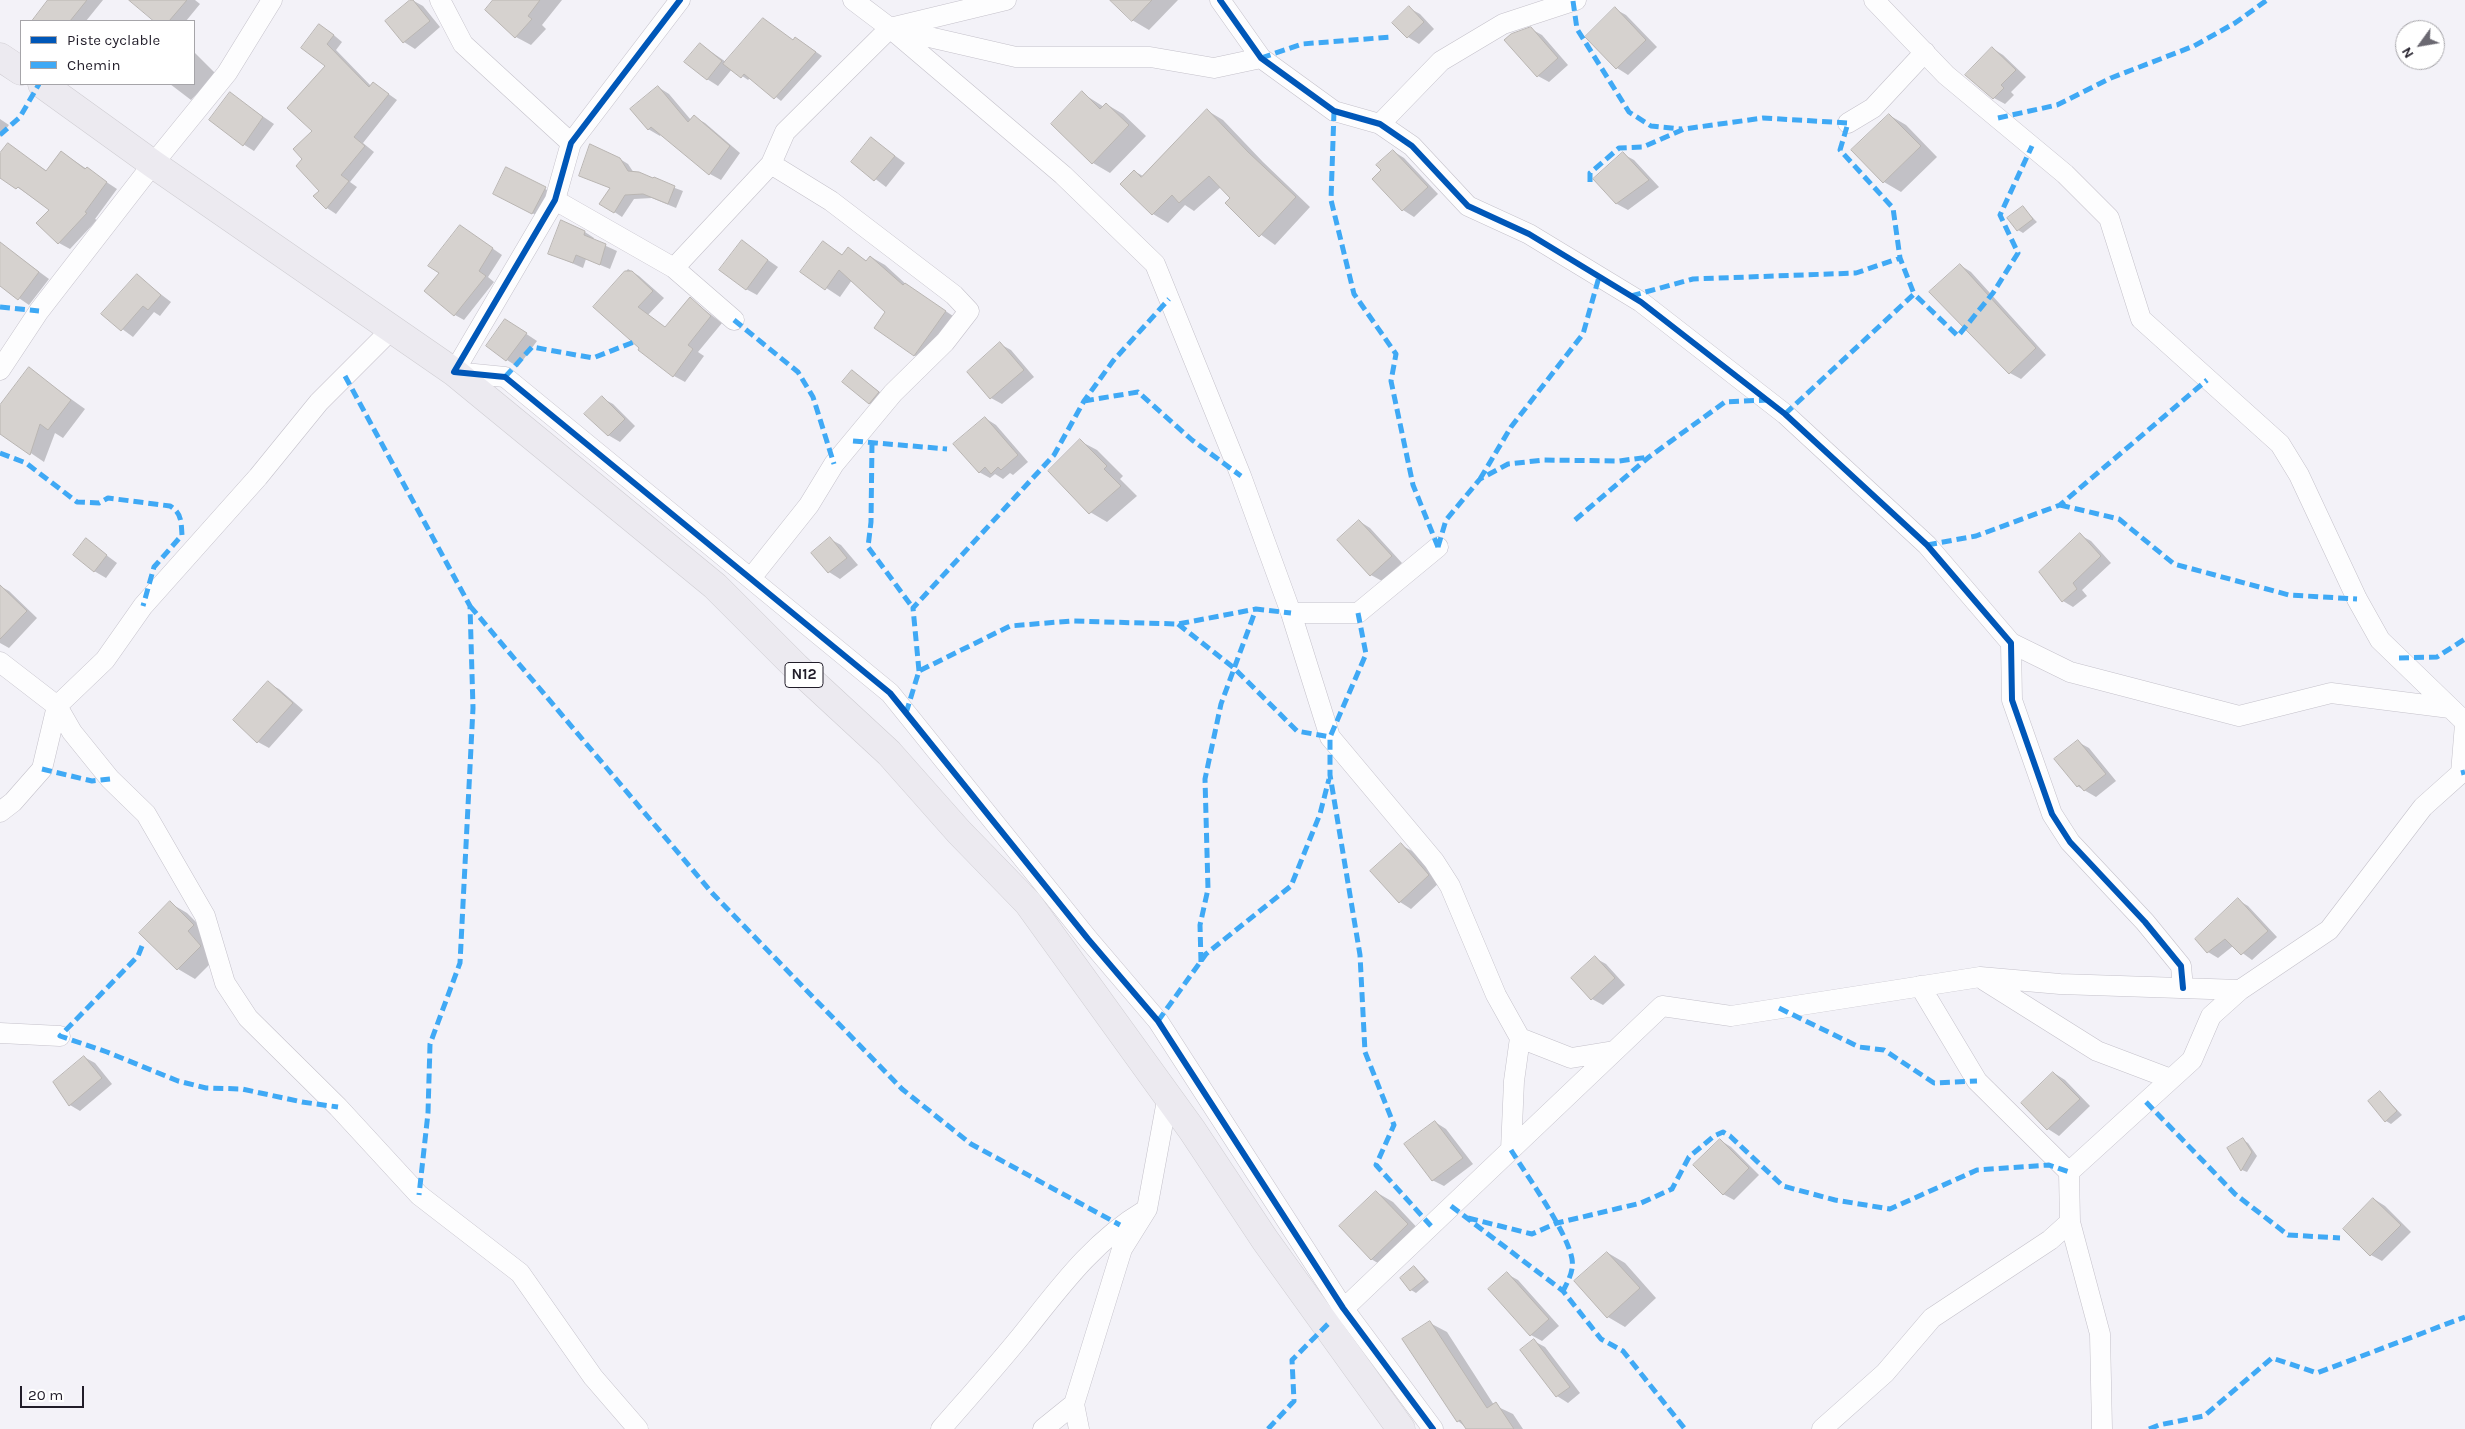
<!DOCTYPE html>
<style>
body{margin:0}
#map{position:relative;width:2465px;height:1429px;overflow:hidden;background:#f3f2f8;font-family:Karla,sans-serif}
canvas{display:block}
.legend{position:absolute;left:20px;top:20px;width:175px;height:65px;box-sizing:border-box;background:#fff;border:1px solid #a6a5a9;margin:0;padding:6px 9px;list-style:none;font-size:15px;color:#211d29}
.legend li{display:flex;align-items:center;gap:10px;height:25px}
.legend b{width:25px;border:1px solid #a6a5a9}
.north{position:absolute;left:2395px;top:20px;width:50px;height:50px;box-sizing:border-box;background:#fff;border:1px solid #a6a5a9;border-radius:50%;rotate:238deg;font-size:14px;font-weight:700;line-height:20px;text-align:center;color:#211d29}
.north::after{content:'';display:block;margin:auto;width:18px;height:22px;background:#6a6871;clip-path:polygon(50% 0,100% 100%,50% 72%,0 100%)}
.scale{position:absolute;left:20px;top:1386px;width:64px;height:22px;box-sizing:border-box;border:2px solid #211d29;border-top:0;padding-left:6px;font-size:15px;line-height:18px;white-space:nowrap;color:#211d29;-webkit-text-stroke:4px #fff;paint-order:stroke}
</style>
<div id="map">
<canvas width="2465" height="1429"></canvas>
<ul class="legend">
<li><b style="height:6px;background:#0057b8"></b>Piste cyclable</li>
<li><b style="height:6px;background:#3fa9f5"></b>Chemin</li>
</ul>
<div class="north">N</div>
<div class="scale">20 m</div>
</div>
<script>
const c = document.querySelector('canvas').getContext('2d');
c.lineJoin = 'round';
function fill(path, color) {
  c.fillStyle = color;
  c.fill(path, 'evenodd');
}
function strokePath(path, color, width, dash) {
  c.strokeStyle = color;
  c.lineWidth = width;
  c.lineCap = dash ? 'butt' : 'round';
  c.setLineDash(dash || []);
  c.stroke(path);
}
function label(font, color, halo, rows, align = 'center') {
  c.font = font + ' Karla,sans-serif';
  c.lineWidth = 4;
  c.setLineDash([]);
  c.textBaseline = 'middle';
  c.strokeStyle = halo;
  c.fillStyle = color;
  for (const [text, x, y, turn = 0] of rows) {
    c.save();
    c.translate(x, y);
    c.rotate((+turn || 0) * Math.PI / 180);
    c.textAlign = isNaN(turn) ? turn : align;
    if (halo) c.strokeText(text, 0, 0);
    c.fillText(text, 0, 0);
    c.restore();
  }
}
const shadow = new Path2D(`
 M50 0H103L86 21H43L37 16Z
 M142 0H195L200 4 186 21H156L138 5Z
 M412 0 423 6 440 27 415 49 404 42 386 21Z
 M495 0H562L542 25 546 29 531 45 516 37Z
 M1112 0H1178L1149 30 1132 20Z
 M1409 8 1420 14 1434 29 1419 44 1408 37 1394 23Z
 M1615 9 1626 15 1657 47 1628 75 1617 68 1587 37Z
 M1531 29 1542 35 1568 65 1549 82 1538 76Z
 M329 31 342 42 336 50 371 86 373 83 397 100 363 143 374 152 350 182 357 187 336 214 327 208 321 191 304 159 314 131 327 66 303 48Z
 M796 38 822 56 781 101 751 77 748 80 732 69 718 86 707 79 700 44 726 62 794 41Z
 M1992 48 2003 55 2026 77 2011 92 2014 95 2005 104 1994 98Z
 M194 52 216 74 191 100 170 84H194Z
 M658 87 669 94 691 120 694 117 705 123 740 153 721 180 710 174 661 134 660 136 648 129Z
 M1082 93 1104 107 1106 104 1123 114 1146 136 1110 173 1093 163Z
 M230 94 274 124 254 151 243 144Z
 M1208 111 1223 120 1263 162 1310 207 1275 245 1249 226 1232 198 1221 187 1194 211 1185 205 1168 223 1153 214 1121 184 1134 171 1143 176Z
 M1889 115 1906 125 1937 157 1901 192 1884 182 1853 150Z
 M0 119 9 125 0 137Z
 M872 139 905 163 886 187 853 162Z
 M8 145 47 171 61 152 117 189 95 219 97 220 70 249 59 243 50 210 0 175V155Z
 M1393 151 1404 158 1438 194 1414 217 1403 210 1374 179 1383 170Z
 M1623 154 1634 160 1659 187 1628 210 1617 204 1595 179Z
 M620 159 628 164 634 173 683 191 676 208 652 198 634 199 622 217 601 203 610 188 580 175Z
 M506 169 555 194 542 218 504 199Z
 M2023 208 2037 222 2023 233 2018 230Z
 M561 222 585 232 594 238 593 240 617 251 610 269 586 259 583 268 549 253Z
 M469 232 502 255 488 277 494 282 464 320 455 315Z
 M742 242 778 267 757 295 746 289Z
 M0 243 49 279 29 305 0 285Z
 M823 243 843 255 848 249 867 261 871 257 885 265 908 286 959 320 928 363 914 355 887 311 852 280 840 297 802 272Z
 M1960 265 1971 272 2046 355 2021 379 2010 373Z
 M628 269 639 276 664 298 648 315 666 328 690 299 722 323 698 352 704 356 685 382 674 376 595 306Z
 M137 276 171 302 160 316 154 312 133 337 102 314Z
 M516 327 537 341 518 367 507 360Z
 M1000 344 1011 350 1034 377 1002 404 991 398Z
 M29 369 85 409 63 438 55 433 44 462 0 432V408Z
 M852 371 889 399 880 409 869 403Z
 M602 398 613 404 635 426 620 442 608 435Z
 M985 418 996 425 1028 462 1013 475 1010 473 1003 479 995 474 990 478 979 472Z
 M1080 441 1097 450 1123 476 1120 479 1137 496 1107 522 1090 512Z
 M1359 521 1370 528 1402 563 1382 581 1371 575Z
 M2080 535 2091 541 2111 563 2082 590 2087 596 2073 607 2063 601Z
 M830 539 841 545 858 565 840 579 829 572 813 553Z
 M86 540 117 563 106 578 94 571Z
 M0 586 9 591 37 618 9 648 0 643Z
 M268 683 279 689 303 710 269 748 258 742Z
 M2078 742 2089 748 2116 781 2096 797 2077 786Z
 M1401 845 1412 851 1440 882 1411 909 1400 902Z
 M2238 900 2248 906 2277 937 2252 960 2233 946 2218 958 2208 952Z
 M170 903 187 913 210 936 218 956 195 979 178 969 141 933Z
 M1595 958 1606 964 1625 985 1603 1005 1592 999Z
 M84 1057 95 1063 112 1084 80 1111 70 1105Z
 M2054 1073 2065 1080 2090 1106 2059 1136 2048 1129Z
 M2380 1092 2402 1115 2391 1124 2386 1121Z
 M1435 1122 1446 1129 1473 1164 1444 1186 1432 1180Z
 M1720 1140 1731 1147 1759 1175 1734 1200 1723 1194Z
 M2243 1140 2248 1143 2257 1156 2247 1172 2242 1170 2229 1149Z
 M1376 1192 1393 1202 1424 1235 1388 1269 1371 1259Z
 M2374 1199 2385 1206 2411 1232 2382 1261 2371 1255 2345 1229Z
 M1608 1253 1625 1263 1656 1298 1625 1327 1608 1317Z
 M1415 1267 1429 1282 1416 1293 1411 1290Z
 M1507 1274 1518 1280 1559 1326 1542 1341 1531 1335Z
 M1430 1323 1447 1332 1494 1405 1513 1414 1523 1429H1468L1458 1421Z
 M1534 1341 1545 1347 1580 1393 1568 1403 1557 1396 1522 1350Z`);
const building = new Path2D(`
 M48 0H87L70 21H32Z
 M129 0H187L169 21H154Z
 M410 0H413L430 21 403 43 385 21Z
 M493 0H540L528 16 532 19 515 38 485 10Z
 M1110 0H1152L1132 21Z
 M1409 6 1424 22 1407 38 1392 23Z
 M1615 7 1646 40 1616 69 1585 37Z
 M763 18 793 40 795 37 816 52 774 99 744 74 741 78 723 64Z
 M319 24 334 35 327 44 369 87 373 82 389 94 354 137 365 146 341 175 349 181 326 209 313 196 319 191 296 166 302 159 293 149 312 131 287 108 325 66 301 48Z
 M1531 27 1558 58 1537 77 1504 40 1511 34Z
 M700 43 722 61 707 80 684 62Z
 M1992 47 2016 70 2001 85 2004 88 1993 99 1965 75Z
 M658 86 688 122 694 115 730 146 709 175 651 127 648 130 630 109Z
 M1082 91 1100 109 1106 103 1129 125 1092 164 1051 124Z
 M230 92 263 117 243 146 209 120Z
 M1207 109 1248 152 1296 197 1259 237 1225 203 1230 198 1209 176 1179 203 1172 195 1152 215 1120 184 1134 170 1141 177Z
 M1889 114 1921 146 1883 183 1851 150Z
 M871 137 895 156 874 181 851 162Z
 M8 143 46 171 61 151 85 169 87 167 107 182 85 212 87 213 58 244 36 223 49 210 18 187 16 189 0 178V153Z
 M590 144 620 158 628 171 639 172 653 178 654 177 675 186 668 204 643 194 625 195 614 213 599 204 610 188 579 176Z
 M1393 150 1428 187 1402 211 1372 179 1381 170 1376 165Z
 M1623 152 1649 180 1616 204 1593 179Z
 M506 167 546 187 532 214 493 194Z
 M2023 206 2033 219 2017 231 2007 218Z
 M561 220 585 231 584 235 606 244 600 265 576 255 573 263 548 254Z
 M460 225 493 248 479 271 486 276 454 316 424 291 439 273 428 266Z
 M742 240 768 260 746 290 719 270Z
 M823 241 842 255 848 247 866 261 870 256 903 285 905 283 946 311 914 356 874 328 885 312 839 270 825 290 800 272Z
 M0 242 39 272 18 300 0 286Z
 M1960 264 2036 348 2009 374 1929 292Z
 M625 271H632L653 291 638 307 665 327 690 297 711 316 688 345 693 349 673 377 638 350 639 348 593 307Z
 M137 274 161 295 148 310 143 306 121 331 101 314Z
 M505 319 527 333 506 361 486 346Z
 M1000 342 1024 370 990 399 967 372Z
 M29 367 71 400 48 430 40 424 30 455 0 434V405Z
 M852 370 879 392 869 404 842 382Z
 M602 396 625 419 608 436 584 414Z
 M985 417 1018 455 1001 470 998 467 991 474 985 467 979 473 953 444Z
 M1080 439 1107 466 1104 469 1121 486 1089 514 1048 471Z
 M1359 520 1392 556 1370 576 1337 540Z
 M2080 533 2101 556 2073 583 2077 589 2062 602 2039 572Z
 M830 537 847 558 828 573 811 553Z
 M86 538 107 555 94 572 73 555Z
 M0 585 27 611 0 639Z
 M268 681 293 703 257 743 233 720Z
 M2078 740 2106 774 2084 791 2079 785 2077 787 2054 759Z
 M1401 843 1429 875 1399 903 1370 871Z
 M2238 898 2268 931 2241 955 2225 939 2207 953 2195 939Z
 M170 901 194 925 188 931 201 946 177 970 139 933Z
 M1595 956 1615 978 1591 1000 1571 978Z
 M84 1056 102 1078 69 1106 53 1082Z
 M2053 1072 2080 1099 2047 1130 2021 1103Z
 M2380 1091 2397 1111 2385 1122 2368 1101Z
 M1435 1121 1463 1158 1432 1181 1404 1144Z
 M2243 1138 2252 1152 2241 1171 2227 1148Z
 M1720 1139 1749 1168 1723 1195 1693 1165Z
 M1376 1191 1408 1224 1371 1260 1339 1226Z
 M2373 1198 2401 1225 2370 1256 2343 1229Z
 M1607 1252 1640 1288 1607 1318 1574 1281Z
 M1414 1266 1425 1279 1410 1291 1400 1278Z
 M1507 1272 1549 1319 1530 1336 1488 1289Z
 M1430 1321 1487 1408 1496 1402 1514 1429H1466L1460 1420 1457 1422 1402 1339Z
 M1534 1339 1570 1387 1556 1397 1520 1350Z`);
const minor = new Path2D(`
 M440 0 463 44 571 143
 M680 0 571 143 555 200 454 372 505 377 890 693 1088 939 1158 1021 1343 1308 1433 1429
 M853 0 890 28 1016 57H1150L1214 68 1261 58
 M1220 0 1261 58 1334 111 1380 124 1412 146 1468 206 1529 234 1641 302 1785 414 1927 545 2011 643 2012 700 2052 814 2070 842 2145 922 2181 966 2183 988
 M1874 0 1946 75 2065 174 2109 218 2141 319 2280 444 2299 475 2357 599 2380 640 2465 722
 M890 28 1063 175 1155 264 1241 476 1291 613 1330 737 1434 861 1450 886 1496 995 1520 1038 1514 1081 1511 1150
 M1848 123 1873 108 1925 52
 M1380 124 1441 61 1503 24 1576 0
 M771 164 785 132 890 28 1006 0
 M555 200 674 268
 M734 320 674 268 771 164 831 201 954 295 969 311 945 342 893 393 834 464 809 505 751 578
 M0 370 39 311 153 164 227 73 272 0
 M1291 613H1358L1438 547
 M2011 643 2070 672 2239 716 2331 693 2450 708
 M0 662 57 706 72 732 110 779 146 814 205 916 225 983 248 1018 338 1107 419 1195 520 1273 593 1377 638 1429
 M0 812 13 802 42 769 57 706 105 660 143 606 258 477 319 402 391 330
 M1984 980 2097 1051 2171 1079
 M1920 986 1977 1081 2069 1172
 M0 1033 60 1036
 M1520 1038 1571 1058 1614 1051
 M2070 1222 2100 1334 2102 1429
 M1335 1317 1662 1006 1731 1016 1980 977 2060 984 2240 990
 M1074 1404 1079 1429
 M941 1429C968 1398 995 1368 1021 1336 1058 1290 1092 1242 1144 1211
 M1043 1429 1074 1404 1122 1249 1147 1209 1168 1095
 M1822 1429 1885 1373 1932 1318 2050 1240 2070 1222 2069 1172 2192 1060 2211 1016 2240 990 2329 930 2423 807 2461 773 2465 724`);
const primary = new Path2D(`
 M0 57 21 71
 M42 84 153 164 454 372 715 586 796 667 889 753 959 832 1028 903 1192 1130 1265 1240 1401 1429`);
const quiet = new Path2D(`
 M1573 1 1577 29 1629 112 1651 126 1682 129
 M1261 58 1302 44 1391 37
 M1334 111 1331 200 1354 294 1396 354 1391 381 1413 485 1438 547
 M1998 118 2057 105 2111 78 2194 46 2235 23 2267 0
 M0 135 20 117 39 84
 M1590 182V173L1619 148 1643 147 1684 129 1763 118 1848 123 1840 150 1893 208 1900 258
 M1631 296 1693 279 1856 273 1900 258 1914 294
 M0 307 39 311
 M734 320 798 372 813 397 834 464
 M345 376 470 606 473 708 460 963 430 1044 428 1113 419 1195
 M505 377 532 347 593 358 634 342
 M1084 401 1138 392 1192 440 1241 476
 M1785 414 1914 294 1958 336 1993 293 2018 253 2000 215 2032 146
 M853 441 947 449
 M872 443 871 522 868 547 913 608
 M0 453 26 463 77 502 99 503 108 498 170 506C182 513 181 522 182 535L154 567 143 606
 M1480 479 1511 427 1583 334 1599 277
 M2060 505 2119 519 2174 564 2289 595 2357 599
 M1575 520 1649 457 1725 402 1767 400
 M1927 545 1976 536 2060 505 2207 380
 M1438 547 1446 520 1480 479 1508 464 1544 460 1619 461 1649 457
 M470 606 713 894 902 1089 971 1144 1120 1225
 M1358 613 1366 654 1330 737V775L1360 955 1365 1052 1394 1125 1376 1165 1431 1226
 M1178 624 1234 668 1297 731 1330 737
 M2399 658 2437 657 2465 639
 M919 671 913 608 1054 455 1084 401 1113 361 1169 299
 M906 713 919 671 1010 626 1071 621 1178 624 1256 609
 M42 769 92 781 110 779
 M2461 773 2465 772
 M142 946 138 956 60 1036 107 1052 178 1081 206 1088 242 1089 302 1102 338 1107
 M1201 962 1200 925 1208 889 1205 779 1221 704 1256 609 1291 613
 M1779 1008 1859 1047 1884 1050 1934 1083 1977 1081
 M1158 1021 1206 954 1291 886 1320 814 1329 779
 M2146 1102 2235 1194 2288 1235 2340 1238
 M1511 1150C1527 1176 1567 1231 1572 1259 1574 1271 1568 1281 1563 1291
 M1451 1206 1563 1291 1601 1339 1623 1351 1685 1429
 M1468 1218 1532 1234 1557 1223 1641 1203 1672 1189 1689 1157 1714 1136 1723 1132 1730 1136 1783 1186 1835 1200 1890 1209 1977 1170 2049 1165 2069 1172
 M1268 1429 1294 1401 1292 1360 1328 1324
 M2149 1429 2159 1425 2204 1416 2272 1358 2317 1373 2465 1317`);
const cycleway = new Path2D(`
 M680 0 571 143 555 200 454 372 505 377 890 693 1088 939 1158 1021 1343 1308 1433 1429
 M1220 0 1261 58 1334 111 1380 124 1412 146 1468 206 1529 234 1641 302 1785 414 1927 545 2011 643 2012 700 2052 814 2070 842 2145 922 2181 966 2183 988`);
const shields = [
 [804,675,38]
];
const shieldNames = [
 ["N12",804,675]
];
fill(shadow, '#0003');
fill(building, '#d6d2cf');
strokePath(building, '#b9b5b2', 1);
strokePath(minor, '#c4c1ca', 21);
strokePath(primary, '#cfcdd2', 29);
strokePath(minor, '#fdfdfe', 20);
strokePath(primary, '#eceaf0', 28);
strokePath(quiet, '#3fa9f5', 5, [10, 5]);
strokePath(cycleway, '#0057b8', 6);
for (const [x, y, w] of shields) {
  const box = new Path2D();
  box.roundRect(x - w / 2, y - 12.5, w, 25, 4);
  c.fillStyle = '#fff';
  c.fill(box);
  strokePath(box, '#211d29', 1);
}
label('bold 15px', '#211d29', null, shieldNames);
</script>
